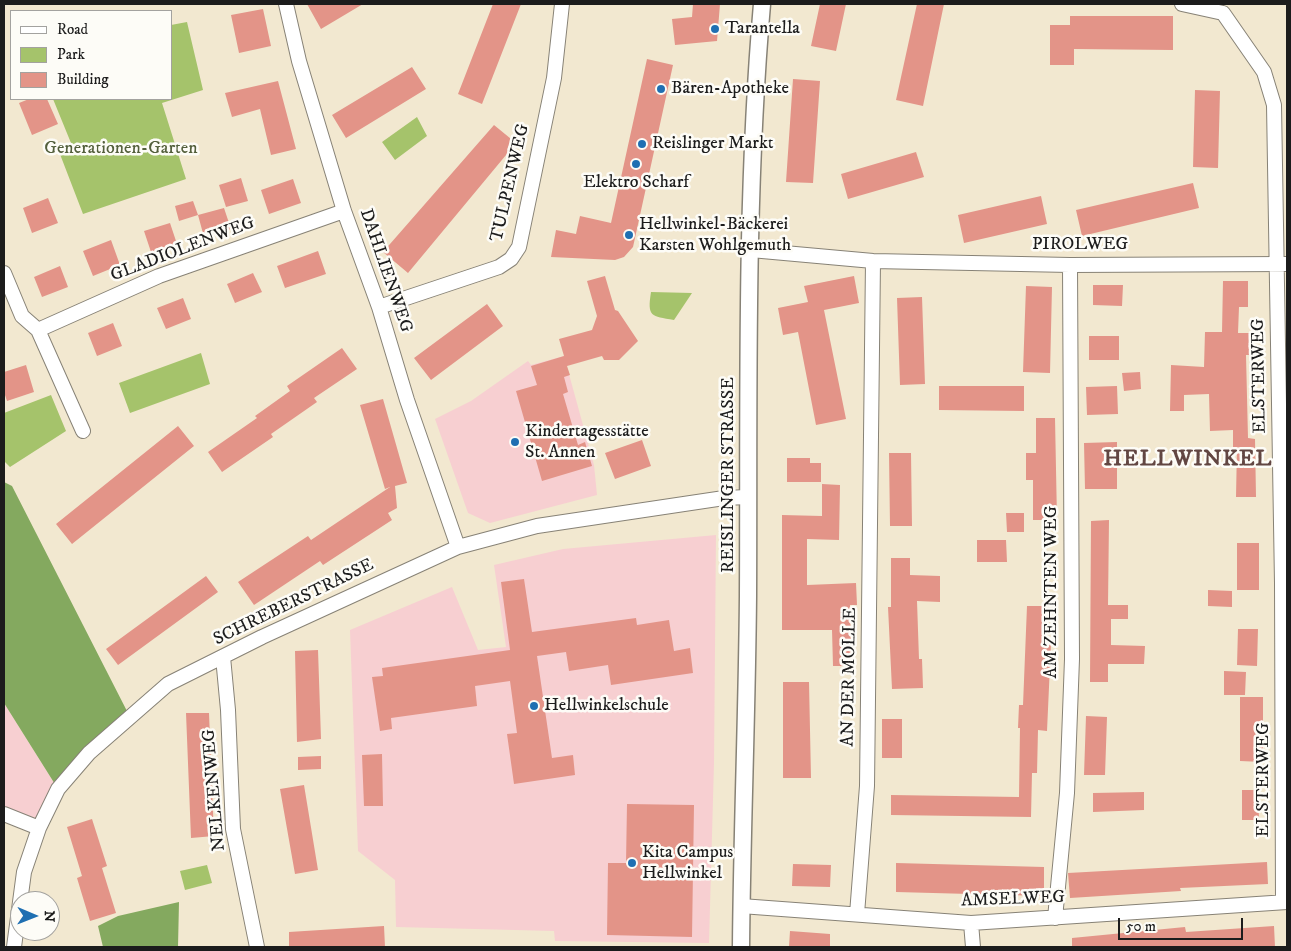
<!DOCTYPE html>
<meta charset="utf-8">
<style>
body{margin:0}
#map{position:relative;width:1291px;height:951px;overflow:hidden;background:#f2e8d0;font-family:"IM FELL DW Pica",serif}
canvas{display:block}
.frame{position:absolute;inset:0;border:5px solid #1c1c1c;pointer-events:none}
.legend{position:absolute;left:10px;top:10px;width:162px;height:90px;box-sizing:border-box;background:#fdfcf7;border:1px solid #a3a29f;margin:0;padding:6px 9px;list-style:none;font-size:15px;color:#1c1c1c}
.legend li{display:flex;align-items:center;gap:10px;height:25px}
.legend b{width:25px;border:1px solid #a3a29f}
.north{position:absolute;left:10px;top:891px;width:50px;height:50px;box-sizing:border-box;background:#fdfcf7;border:1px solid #a3a29f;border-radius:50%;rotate:91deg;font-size:14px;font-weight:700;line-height:20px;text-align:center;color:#1c1c1c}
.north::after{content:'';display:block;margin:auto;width:18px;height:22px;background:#1f6fb2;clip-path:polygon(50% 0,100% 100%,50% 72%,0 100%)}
.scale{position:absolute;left:1118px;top:918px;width:125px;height:22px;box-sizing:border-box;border:2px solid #1c1c1c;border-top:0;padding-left:6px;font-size:15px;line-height:18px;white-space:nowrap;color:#1c1c1c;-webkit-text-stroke:4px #fdfcf7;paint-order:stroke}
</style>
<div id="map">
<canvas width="1291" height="951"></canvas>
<div class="frame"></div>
<ul class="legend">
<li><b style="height:6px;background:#fff"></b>Road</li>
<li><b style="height:14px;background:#a5c36b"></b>Park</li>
<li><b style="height:14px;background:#e39488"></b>Building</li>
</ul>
<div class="north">N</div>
<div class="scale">50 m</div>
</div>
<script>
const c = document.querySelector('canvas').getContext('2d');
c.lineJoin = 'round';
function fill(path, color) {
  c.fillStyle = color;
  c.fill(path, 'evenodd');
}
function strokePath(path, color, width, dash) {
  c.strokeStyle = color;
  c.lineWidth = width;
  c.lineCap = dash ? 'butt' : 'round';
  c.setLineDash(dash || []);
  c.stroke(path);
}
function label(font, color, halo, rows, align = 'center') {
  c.font = font + ' "IM FELL DW Pica",serif';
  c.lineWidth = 5;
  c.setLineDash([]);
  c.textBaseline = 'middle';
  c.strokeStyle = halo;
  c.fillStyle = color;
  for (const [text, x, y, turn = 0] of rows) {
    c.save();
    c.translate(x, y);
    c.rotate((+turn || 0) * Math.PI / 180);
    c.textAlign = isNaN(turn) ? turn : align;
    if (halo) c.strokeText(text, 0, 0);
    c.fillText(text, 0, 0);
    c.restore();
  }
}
const built = new Path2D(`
 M564 356 594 465 597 495 490 523 468 513 435 419 471 401 528 361 531 365Z
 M716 535 714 763 709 943 555 941 554 931 396 927 395 880 358 851 350 630 452 587 478 650 506 647 494 565 563 549Z
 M4 703 58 789 39 828 4 812Z`);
const green = new Path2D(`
 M187 22 203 90 162 103 186 179 83 214 58 149 71 143 53 99H171V25Z
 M417 117 427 136 395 160 382 142Z
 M651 292 692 293 674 320C651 316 647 317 651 292Z
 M201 353 210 384 130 413 119 383Z
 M51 395 66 431 10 467 4 461V413Z
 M207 865 212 883 185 890 180 871Z`);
const forest = new Path2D(`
 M4 482 12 486 130 717 58 789 4 703Z
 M179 902 178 947H103L98 926 118 916Z`);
const building = new Path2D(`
 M307 4H363L321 29Z
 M493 4H521L482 104 458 94Z
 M693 4H720L717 41 675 45 672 19 692 17Z
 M820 4H846L836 51 811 46Z
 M917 4H944L923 106 896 100Z
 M263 9 271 46 239 53 231 15Z
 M1070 16H1173V50L1074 49V65H1050V25H1070Z
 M647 59 673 65 633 247 624 257 615 260 551 257 556 230 576 234 580 216 611 223Z
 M412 67 426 89 346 138 332 115Z
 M793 79 820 81 813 183 786 182Z
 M278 81 296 149 271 155 260 109 232 117 225 93Z
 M1195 90 1220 91 1218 168 1193 167Z
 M29 99H47L58 124 32 135 19 103Z
 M494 125 516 143 408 273 383 252Z
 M916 152 924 177 848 199 841 174Z
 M241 178 248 201 226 207 219 185Z
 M293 179 301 203 269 214 261 190Z
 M1193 183 1199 208 1082 236 1076 210Z
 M1041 196 1047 224 964 243 958 215Z
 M48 198 58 223 32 233 23 208Z
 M193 201 198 215 179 221 175 206Z
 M224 208 231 229 204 237 198 215Z
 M170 223 178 247 152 255 144 231Z
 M111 240 120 265 93 276 83 251Z
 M318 251 326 274 285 288 277 266Z
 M60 266 68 287 42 297 34 277Z
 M253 273 262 292 235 303 227 284Z
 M605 276 615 310 618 311 638 341 619 360H604L602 356 567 366 570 375 564 377 568 392 563 394 578 445 585 442 592 466 542 481 516 391 537 385 531 366 564 356 559 339 592 330 597 316 587 281Z
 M854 276 859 303 824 310 846 419 816 425 798 332 783 335 778 308 808 302 804 286Z
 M1223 281H1248V307H1239L1238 333H1250V355H1246L1248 438 1255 439 1256 497H1236L1237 447H1233V430L1210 431 1209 394 1184 395V411H1170L1171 365 1204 367 1205 332H1222Z
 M1093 285H1123L1122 306 1093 305Z
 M1026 286 1052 287 1050 373 1023 372Z
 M922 297 925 384 900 385 897 298Z
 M183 298 191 319 166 329 157 308Z
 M487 304 503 326 431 380 414 358Z
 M113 323 122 346 97 356 88 333Z
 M1089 336H1119V360H1089Z
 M342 348 357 369 314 398 317 402 271 434 273 437 222 472 208 452 257 418 255 416 290 391 287 386Z
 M26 365 34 392 7 401 4 392V372Z
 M1140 372 1141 389 1124 391 1122 373Z
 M939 386H1024V411L939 410Z
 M1117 386 1118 414 1087 415 1086 387Z
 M383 399 407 483 395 486 397 508 388 513 392 520 323 565 320 561 254 605 238 582 308 536 311 540 390 487 385 489 360 405Z
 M1036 418H1055L1057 520H1033V480H1026V453H1036Z
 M178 426 194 446 72 544 56 524Z
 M642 440 651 466 615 479 605 453Z
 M1117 442V489H1085L1084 443Z
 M889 453H911L912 526H890Z
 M787 458H810V463H821V482H787Z
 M822 484 840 485 839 540 807 539V585L856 583 857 605H850L851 666H833L832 630H782V515L822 516Z
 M1006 513H1024V532H1007Z
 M1109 520 1108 605H1128V619H1111V645L1145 646 1144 664H1108V682H1090L1091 521Z
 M977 540H1006L1007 562H977Z
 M1237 543H1259V590H1237Z
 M891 558H910V575L940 576V602L917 601 919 659H922L923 688 892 689 888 607H891Z
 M206 576 218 592 118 665 106 649Z
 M524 579 532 632 636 618 637 625 669 620 674 651 690 648 693 673 611 685 608 665 569 671 566 652 537 656 552 758 573 755 575 775 514 784 507 734 517 733 510 681 475 686 477 706 391 718 392 729 380 731 372 677 383 676 382 668 510 650 501 582Z
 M1208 590 1232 591V607L1208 606Z
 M1027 606H1045V642L1051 643 1047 731 1038 730 1037 773H1032L1031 817 891 815V795L1019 797 1020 728H1018L1019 705H1023Z
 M1238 629H1258L1257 666 1237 665Z
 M318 650 321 739 297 742 295 651Z
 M1224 671 1246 672 1245 695H1224Z
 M783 682H809L811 778H783Z
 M1240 697H1263V762L1240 761Z
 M186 713H209L214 836 191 838Z
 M1086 716 1107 717 1105 775H1084Z
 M882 719H902V758H882Z
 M382 754 383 806H364L362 755Z
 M321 756V769L298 770V757Z
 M304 785 318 870 295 874 280 789Z
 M1242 790H1258L1259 820H1242Z
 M1144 792V810L1093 812V793Z
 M627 804 694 805 692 937 607 935 608 863H626Z
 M92 819 107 866 102 868 116 913 90 921 77 878 82 876 67 827Z
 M1267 862 1268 884 1180 888 1181 891 1070 898 1068 873Z
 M896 863 1044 867V896L896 892Z
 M793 864 831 865 830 887 792 886Z
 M384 926 385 947H289V932Z
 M1274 926 1275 947H1072V938L1185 927 1186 932Z
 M790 931 830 934V947H789Z`);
const minor = new Path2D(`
 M286 4 299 61 344 211 379 307 407 400 458 547
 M1182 4 1223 13
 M1223 13 1264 72 1274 105 1282 583 1283 902
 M751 250 873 261 1070 265 1287 264
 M4 273 22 316 38 330 83 431
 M379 307 499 267 511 259 519 247 554 78 562 4
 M38 330 159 276 344 211
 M223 657 228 710 233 829 257 947
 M4 814 39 828
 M741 906 971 923 1287 902
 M857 914 867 786 873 261
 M1055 918 1067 793 1072 659 1070 265
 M971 923 973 947
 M14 947 24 872 39 828 58 789 89 753 168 684 262 637 458 547 537 526 724 498 748 497`);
const tertiary = new Path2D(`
 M741 947C742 830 747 713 748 596 749 399 745 200 762 4`);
const markers = [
 [715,29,5,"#1f6fb2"],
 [661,89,5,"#1f6fb2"],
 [642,144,5,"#1f6fb2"],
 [636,164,5,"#1f6fb2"],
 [629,235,5,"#1f6fb2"],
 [515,442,5,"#1f6fb2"],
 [534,706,5,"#1f6fb2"],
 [632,863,5,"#1f6fb2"]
];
const poiNames = [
 ["Tarantella",725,29],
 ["Bären-Apotheke",671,89],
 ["Reislinger Markt",652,144],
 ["Elektro Scharf",636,183,"center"],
 ["Hellwinkel-Bäckerei",639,225],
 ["Karsten Wohlgemuth",639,246],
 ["Kindertagesstätte",525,432],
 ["St. Annen",525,453],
 ["Hellwinkelschule",544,706],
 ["Kita Campus",642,853],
 ["Hellwinkel",642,874]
];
const parkNames = [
 ["Generationen-Garten",121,149]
];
const streetNames = [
 ["TULPENWEG",511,183,-77],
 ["PIROLWEG",1080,245],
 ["GLADIOLENWEG",183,250,-21],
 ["DAHLIENWEG",385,271,71],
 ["ELSTERWEG",1260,376,-91],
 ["REISLINGER STRASSE",729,475,-90],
 ["AM ZEHNTEN WEG",1052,592,-90],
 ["SCHREBERSTRASSE",294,603,-26],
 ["AN DER MOLLE",850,677,-89],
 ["ELSTERWEG",1264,780,-90],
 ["NELKENWEG",215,790,-95],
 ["AMSELWEG",1013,900,-2]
];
const districtNames = [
 ["HELLWINKEL",1188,460]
];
fill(built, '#f7cfd1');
fill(green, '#a5c36b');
fill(forest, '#84a95f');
fill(building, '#e39488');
strokePath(minor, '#878276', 16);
strokePath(tertiary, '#878276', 19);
strokePath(minor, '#fff', 14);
strokePath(tertiary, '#fff', 16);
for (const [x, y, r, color] of markers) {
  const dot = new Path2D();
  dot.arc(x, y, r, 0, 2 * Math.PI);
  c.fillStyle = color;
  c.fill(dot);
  strokePath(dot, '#fdfcf7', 2);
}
label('18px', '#1c1c1c', '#fdfcf7', poiNames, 'left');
label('18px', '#535f3c', '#fdfcf7', parkNames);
label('18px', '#1c1c1c', '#fdfcf7', streetNames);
c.letterSpacing = '1px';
label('bold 22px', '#624642', '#fdfcf7', districtNames);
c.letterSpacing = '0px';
</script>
